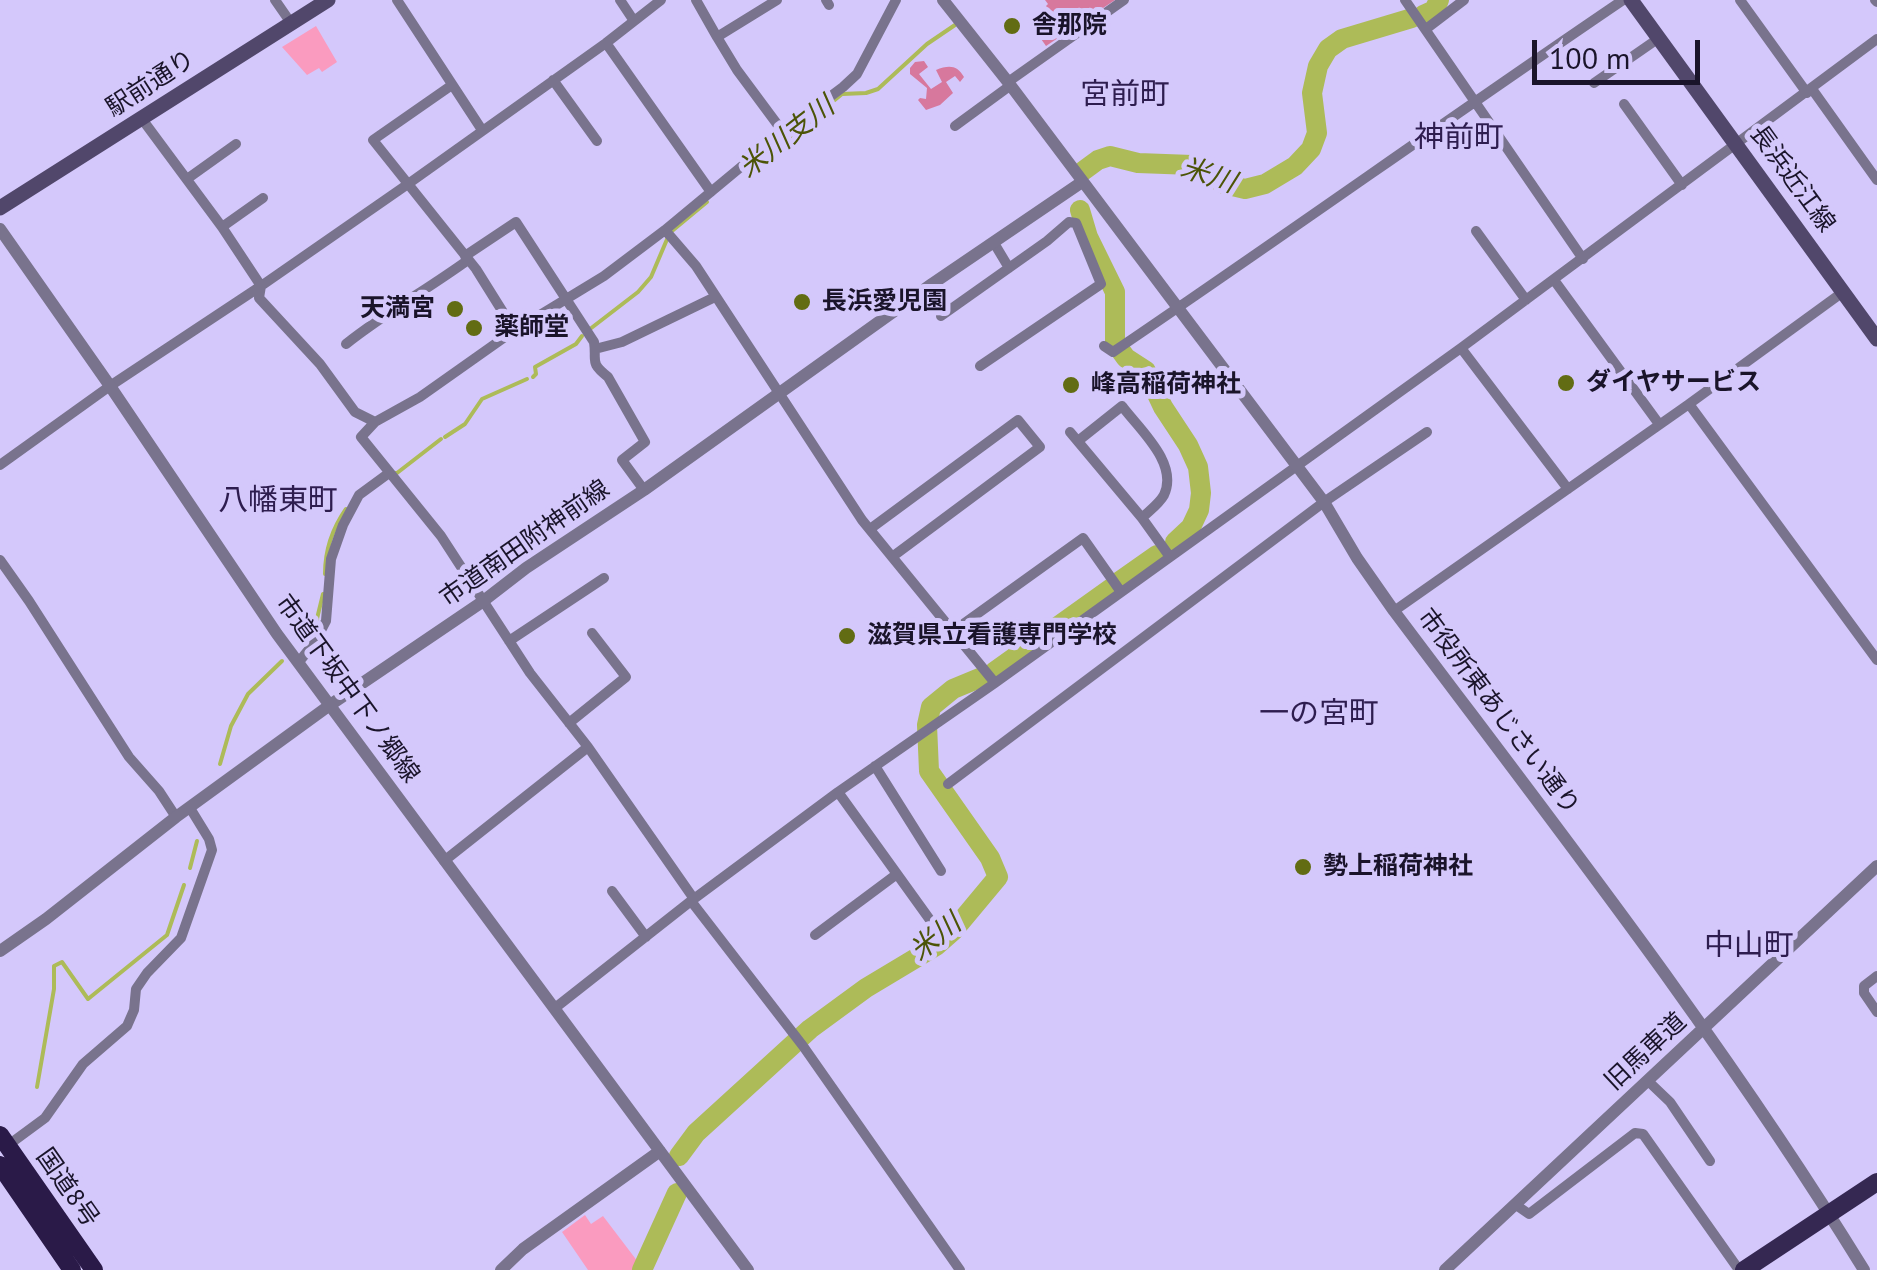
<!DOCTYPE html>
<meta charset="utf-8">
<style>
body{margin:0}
#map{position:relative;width:1877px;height:1270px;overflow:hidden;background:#d4c8fb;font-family:"PT Sans",sans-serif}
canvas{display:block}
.scale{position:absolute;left:1532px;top:40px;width:168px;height:45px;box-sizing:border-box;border:5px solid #1a142a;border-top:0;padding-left:12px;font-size:30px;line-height:35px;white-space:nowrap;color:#1a142a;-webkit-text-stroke:8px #d4c8fb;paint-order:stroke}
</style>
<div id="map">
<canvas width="1877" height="1270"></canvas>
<div class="scale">100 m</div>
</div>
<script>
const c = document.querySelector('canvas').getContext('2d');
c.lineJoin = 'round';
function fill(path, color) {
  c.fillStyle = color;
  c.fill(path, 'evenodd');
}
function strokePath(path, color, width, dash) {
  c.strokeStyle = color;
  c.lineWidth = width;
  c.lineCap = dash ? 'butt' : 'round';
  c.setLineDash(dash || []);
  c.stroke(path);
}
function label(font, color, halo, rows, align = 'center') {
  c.font = font + ' "PT Sans","Noto Sans JP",sans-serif';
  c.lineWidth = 10;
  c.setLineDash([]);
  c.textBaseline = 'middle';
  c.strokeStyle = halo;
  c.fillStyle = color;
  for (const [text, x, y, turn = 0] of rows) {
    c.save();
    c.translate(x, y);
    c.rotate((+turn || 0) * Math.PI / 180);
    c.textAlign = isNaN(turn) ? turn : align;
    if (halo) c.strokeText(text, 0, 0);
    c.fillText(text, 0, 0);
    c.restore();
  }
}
const green = new Path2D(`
 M316 26 337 62 322 72 319 68 307 75 282 47Z
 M585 1215 591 1224 603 1216 638 1262 635 1270H588L562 1232Z`);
const forest = new Path2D(`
 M1045 0H1115L1046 46 1039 36 1036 38 1032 35 1055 17 1046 6 1048 4Z
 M924 61 928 67 919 74 931 89 942 82 936 70C949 65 957 65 964 77L960 82 955 76 946 82 953 93 940 105 926 110 918 100 920 98 926 99 927 88 910 74V68L915 62Z`);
const stream = new Path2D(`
 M779 142 801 134 819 113 842 94 866 93 878 89 927 44 955 25
 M672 231 707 202
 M590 329 638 292 651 277 668 237
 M533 377 536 374 535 367 576 344 582 336
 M445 437 465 424 482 399 527 379
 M394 473H397L441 439
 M325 574C325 550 332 529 346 509
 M301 642 314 631 323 594
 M220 764 231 726 248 694 282 661
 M190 868 197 841
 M37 1087 54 989V966L62 962 88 999 167 935 184 885`);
const river = new Path2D(`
 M1423 15 1434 10 1439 0
 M1083 171 1098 160 1110 156 1138 163 1192 165 1224 184 1245 189 1265 184 1295 166 1311 149 1317 133 1312 93 1318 66 1328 49 1342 39 1412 18
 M1080 210 1088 237 1115 292V343L1126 358 1146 371 1163 407 1188 445 1198 467 1201 493 1199 510 1191 527 1175 542
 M1120 581 1157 555
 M994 672 1113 587
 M679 1156 696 1133 810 1029 866 988 936 946 953 931 998 877 990 858 929 771 927 725 931 707 953 689 982 677
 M642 1270 677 1193`);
const minor = new Path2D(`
 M275 0 291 23
 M397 0 482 130
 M620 0 634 21
 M696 0 717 37 777 0
 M826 0 829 5
 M1405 0 1583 259
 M1740 0 1807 93
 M1875 0 1877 2
 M1426 29 1464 0
 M717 37 737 70 783 132
 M606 43 711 192
 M553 80 597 141
 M1008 82 1124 0
 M1594 83 1659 38
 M452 85 373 140 476 269 506 317 512 332
 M1812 89 1877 180
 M1624 104 1682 185
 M142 119 222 227 261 286 408 184 606 43 661 0
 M955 126 1011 85
 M187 179 236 144
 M222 227 263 198
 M665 230 696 266 862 520 995 683
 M1476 231 1526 300
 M994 243 1009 268
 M465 256 516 222 594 342C597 362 589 362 608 377L645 442 622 460 644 490
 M1554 280 1659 424
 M932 284 949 310
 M261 286 259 298 320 364 355 412 375 422 420 397 512 332 604 276 665 230 783 132 843 87 857 74 896 0
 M1843 292 1689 404 1877 660
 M941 316 1047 241 1069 222 1076 223 1101 284 980 366
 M346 344C385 313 428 289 468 260
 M1104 346 1113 352C1284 236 1452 116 1623 0
 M1461 348 1568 489
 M595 349 622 342 715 297
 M375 422 361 437 441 536 530 673 588 747 694 899
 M1070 432 1142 518 1170 557
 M1078 441 1122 406C1139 429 1179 463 1164 495 1159 504 1149 511 1142 518
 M0 465 110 386 261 286
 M870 529 1018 420 1040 447 892 557
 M0 560 29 601 129 757 159 791 176 817
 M1394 611 1689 404
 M952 632 1083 538 1121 592
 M509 641 604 578
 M298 663 315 642 326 621 331 559 343 525 359 495 389 473
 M569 723 626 677 592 633
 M875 766 941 871
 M948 784 1324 502 1427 432
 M838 792 938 931
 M444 861 588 747
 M612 891 646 937
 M691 901 803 1046 960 1270
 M815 935 897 874
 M1877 976 1864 986V993L1877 1012
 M555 1008 691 901 838 792 995 683 1461 348 1877 39
 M1648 1081 1670 1102 1710 1161
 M7 1146 45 1118 83 1064 127 1026 134 1010 136 989 147 973 181 938 212 850 209 839 190 808
 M1516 1205 1529 1214 1635 1133 1643 1134 1739 1270`);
const tertiary = new Path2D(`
 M943 0 1008 82 1324 502 1357 558 1394 611C1556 827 1723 1040 1864 1270
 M0 229 110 386 277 634 748 1270
 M0 951 46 919 176 817 330 705 482 602 526 568 644 490 932 284 1082 182
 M501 1270 523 1249 660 1151
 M1445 1270 1877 866`);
const secondary = new Path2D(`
 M1631 0 1877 339
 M0 208 328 0`);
const primary = new Path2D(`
 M1744 1270 1877 1182`);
const trunk = new Path2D(`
 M0 1135 94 1270
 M0 1165 72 1270`);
const markers = [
 [1012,26,10,"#626c13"],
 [802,302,10,"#626c13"],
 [455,309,10,"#626c13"],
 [474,328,10,"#626c13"],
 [1566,383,10,"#626c13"],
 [1071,385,10,"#626c13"],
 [847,636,10,"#626c13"],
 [1303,867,10,"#626c13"]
];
const poiNames = [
 ["舎那院",1032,26],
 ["長浜愛児園",822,302],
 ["天満宮",435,309,"right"],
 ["薬師堂",494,328],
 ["ダイヤサービス",1586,383],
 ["峰高稲荷神社",1091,385],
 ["滋賀県立看護専門学校",867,636],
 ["勢上稲荷神社",1323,867]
];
const streetNames = [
 ["駅前通り",151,84,-33],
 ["長浜近江線",1792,179,54],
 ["市道南田附神前線",525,544,-35],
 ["市道下坂中下ノ郷線",347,689,54],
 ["市役所東あじさい通り",1498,712,53],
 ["旧馬車道",1646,1052,-43],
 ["国道8号",67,1188,55]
];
const waterNames = [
 ["米川支川",787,138,-38],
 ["米川",1208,176,18],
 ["米川",936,938,-39]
];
const quarterNames = [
 ["宮前町",1125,95],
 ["神前町",1459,138],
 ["八幡東町",278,501],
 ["一の宮町",1319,714],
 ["中山町",1749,946]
];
fill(green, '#fa9bbf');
fill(forest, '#d7789d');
strokePath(stream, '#adbb58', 4);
strokePath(river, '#adbb58', 20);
strokePath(minor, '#79738d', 10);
strokePath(tertiary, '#79738d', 12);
strokePath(secondary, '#51476b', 15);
strokePath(primary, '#352852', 18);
strokePath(trunk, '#2a1a48', 18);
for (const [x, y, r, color] of markers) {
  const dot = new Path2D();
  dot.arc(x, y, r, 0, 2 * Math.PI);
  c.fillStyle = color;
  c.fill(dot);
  strokePath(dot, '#d4c8fb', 4);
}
label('bold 25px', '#1a142a', '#d4c8fb', poiNames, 'left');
label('25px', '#1a142a', '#d4c8fb', streetNames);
label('italic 28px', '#4c5407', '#d4c8fb', waterNames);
label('30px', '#2e1d4f', '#d4c8fb', quarterNames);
</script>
